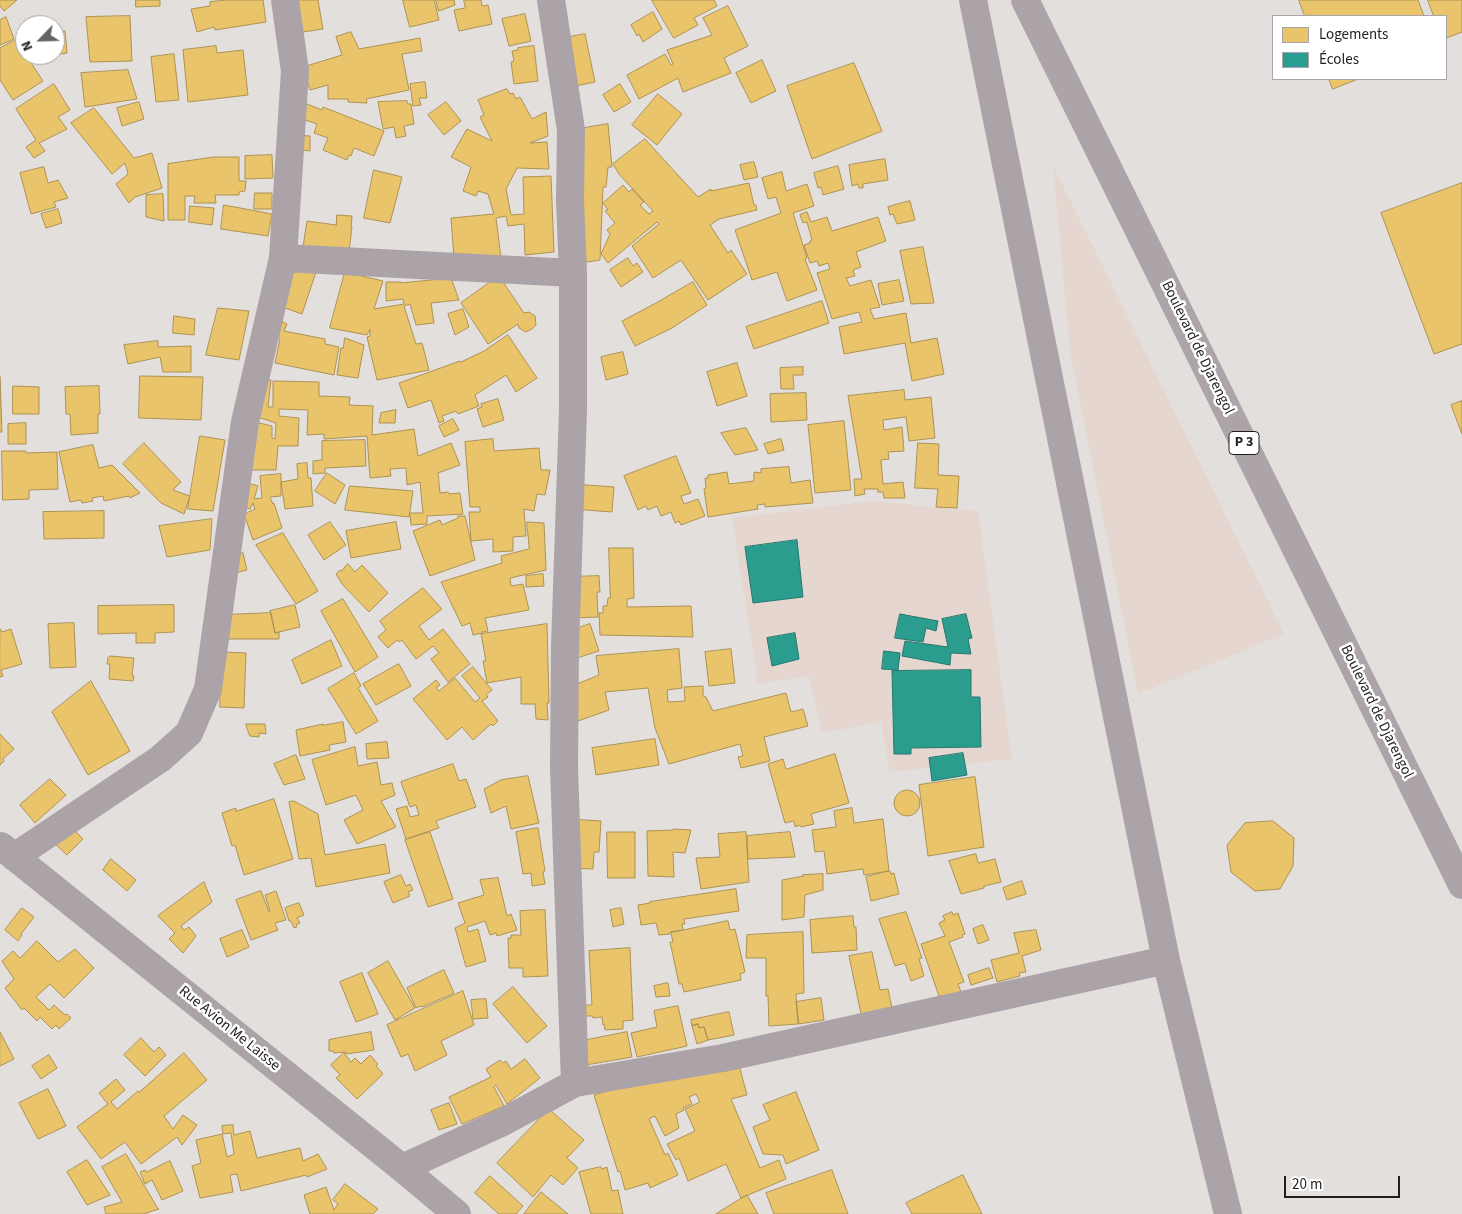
<!DOCTYPE html>
<meta charset="utf-8">
<style>
body{margin:0}
#map{position:relative;width:1462px;height:1214px;overflow:hidden;background:#e2dfdc;font-family:"Source Sans 3",sans-serif}
canvas{display:block}
.legend{position:absolute;left:1272px;top:15px;width:175px;height:65px;box-sizing:border-box;background:#fff;border:1px solid #a7a5a5;margin:0;padding:6px 9px;list-style:none;font-size:15px;color:#221f1d}
.legend li{display:flex;align-items:center;gap:10px;height:25px}
.legend b{width:25px;border:1px solid #a7a5a5}
.north{position:absolute;left:15px;top:15px;width:50px;height:50px;box-sizing:border-box;background:#fff;border:1px solid #a7a5a5;border-radius:50%;rotate:246deg;font-size:14px;font-weight:700;line-height:20px;text-align:center;color:#221f1d}
.north::after{content:'';display:block;margin:auto;width:18px;height:22px;background:#656260;clip-path:polygon(50% 0,100% 100%,50% 72%,0 100%)}
.scale{position:absolute;left:1284px;top:1176px;width:116px;height:22px;box-sizing:border-box;border:2px solid #221f1d;border-top:0;padding-left:6px;font-size:15px;line-height:18px;white-space:nowrap;color:#221f1d;-webkit-text-stroke:4px #fff;paint-order:stroke}
</style>
<div id="map">
<canvas width="1462" height="1214"></canvas>
<ul class="legend">
<li><b style="height:14px;background:#e9c46a"></b>Logements</li>
<li><b style="height:14px;background:#2a9d8f"></b>Écoles</li>
</ul>
<div class="north">N</div>
<div class="scale">20 m</div>
</div>
<script>
const c = document.querySelector('canvas').getContext('2d');
c.lineJoin = 'round';
function fill(path, color) {
  c.fillStyle = color;
  c.fill(path, 'evenodd');
}
function strokePath(path, color, width, dash) {
  c.strokeStyle = color;
  c.lineWidth = width;
  c.lineCap = dash ? 'butt' : 'round';
  c.setLineDash(dash || []);
  c.stroke(path);
}
function label(font, color, halo, rows, align = 'center') {
  c.font = font + ' "Source Sans 3",sans-serif';
  c.lineWidth = 5;
  c.setLineDash([]);
  c.textBaseline = 'middle';
  c.strokeStyle = halo;
  c.fillStyle = color;
  for (const [text, x, y, turn = 0] of rows) {
    c.save();
    c.translate(x, y);
    c.rotate((+turn || 0) * Math.PI / 180);
    c.textAlign = isNaN(turn) ? turn : align;
    if (halo) c.strokeText(text, 0, 0);
    c.fillText(text, 0, 0);
    c.restore();
  }
}
const education = new Path2D(`
 M1053 165 1284 634 1138 694 1070 351Z
 M872 501 978 511 1012 759 890 772 881 722 822 733 809 676 758 684 732 518Z`);
const homes = new Path2D(`
 M0 0H17L4 11 0 6Z
 M136 0H160V6L136 7Z
 M227 0H263L266 22 215 30 214 27 197 32 191 9 210 6V2Z
 M290 0H318L323 29 296 33Z
 M403 0H434L439 20 410 27Z
 M436 0H454L455 5 439 11Z
 M464 0H481L482 6 488 5 492 24 459 31 454 10 465 8Z
 M652 0H714L717 6 694 18 698 25 674 38Z
 M1299 0H1418L1424 16H1305Z
 M1428 0H1462V32L1446 38V16H1434Z
 M728 6 748 46 724 58 731 73 683 92 678 78 639 99 627 75 665 54 671 65 673 64 667 50 712 35 703 18Z
 M653 12 662 29 643 42 639 34 637 36 631 25Z
 M525 14 531 41 509 46 502 19Z
 M130 16 132 61 90 62 86 17Z
 M6 17 14 39 0 45V20Z
 M55 31H65L67 53 55 55Z
 M351 32 359 49 420 38 422 51 402 54 409 90 366 99 367 103 348 102V99H328V85L310 90 303 67 342 55 336 37Z
 M585 34 595 82 571 87 559 39Z
 M16 40 43 81 13 100 0 80V48Z
 M216 46 217 53 243 50 248 95 188 102 183 50Z
 M534 46 538 81 514 84 511 62 514 61 512 51 518 50V48Z
 M174 54 179 100 156 102 151 57Z
 M762 60 776 91 751 103 736 73Z
 M854 63 882 131 812 159 787 86Z
 M128 70 137 99 85 107 81 73Z
 M1329 79H1358L1333 89Z
 M425 82 427 98H419L421 105 413 106 410 84Z
 M54 84 70 110 58 117 67 129 39 143 45 151 34 158 26 147 36 140 16 109Z
 M620 84 631 102 614 112 603 95Z
 M507 89 510 94 513 93 516 99 520 97 532 119 546 112 548 136 530 143 547 142 549 169 517 168 506 189 511 215 524 214 523 177 551 176 554 252 525 255 524 224 508 226 506 216 496 218 501 258H454L451 218 494 214 488 194 478 191 476 196 463 191 471 167 451 157 467 129 492 141 480 117 484 115 478 100Z
 M658 94 682 114 657 145 632 125Z
 M407 101 408 104H411L414 124 404 126 406 136 396 138 394 127 383 129 378 102Z
 M139 102 144 119 122 126 117 108Z
 M446 102 461 121 444 135 428 115Z
 M307 104 322 110 323 107 384 131 374 156 354 148 351 156 349 155 347 160 323 150 328 138 314 133 317 124 302 119Z
 M94 108 134 158 152 153 162 188 135 197 129 203 116 184 128 174 125 163 112 174 71 123Z
 M608 124 612 167H608L606 187H603L600 260 575 264 579 129Z
 M294 135 310 136V151L292 149Z
 M645 139 698 197 711 189V191L749 183 754 205H756L757 210 719 219 710 225 728 253 731 250 747 274 708 300 681 260 653 278 632 246 659 224 657 222 608 263 601 254 610 234 607 230 615 223 605 211 608 210 603 203 623 185 629 192 632 189 644 202 640 205 649 214 653 211 619 174 613 164Z
 M272 155 273 178 245 179V156Z
 M214 157H239V181H246L245 191 239 192V195H215L216 203H194L195 196H185V220H168V164Z
 M885 159 888 180 863 184V188H859L858 184 852 186 849 165Z
 M754 162 758 177 744 180 740 165Z
 M838 166 844 189 823 195 821 187 818 188 814 173Z
 M44 167 48 183 58 180 68 198 54 202 56 207 31 214 20 173Z
 M374 170 402 177 390 223 364 218Z
 M782 172 786 191 807 184 814 206 793 213 807 258 805 259 817 290 787 301 777 272 752 280 735 230 781 213 776 197 768 199 762 178Z
 M1462 183V344L1434 354 1381 213Z
 M255 193H272V209H254Z
 M163 194 164 221 146 217V195Z
 M910 201 915 220 897 224 893 214 890 215 888 207Z
 M224 205 272 214 268 236 221 229Z
 M190 206 214 208 212 225 189 222Z
 M58 209 62 223 46 228 41 214Z
 M807 212 811 222 827 217 832 231 878 217 886 241 856 252 861 267 853 270 855 276 846 278 850 286 871 280 880 307 870 309 874 319 906 313 911 343 937 338 944 374 912 381 905 343 844 354 839 327 862 322 859 312 832 319 817 273 830 269 828 263 819 266 817 261 810 263 804 245 810 243V241L812 240 807 222 803 223 800 215Z
 M337 215 352 216 351 227H352L349 252 303 247 307 221 336 225Z
 M923 247 934 303 911 304 900 251Z
 M628 258 633 266 637 263 643 272 621 287 610 270Z
 M295 264 317 269 302 314 279 306Z
 M345 272 383 281 374 309 404 304 403 299 386 301V282H401V283L451 278 459 300 431 303 434 323 416 325 410 304 404 306 416 344 422 343 429 370 377 380 367 337 370 336V329L367 335 330 328Z
 M499 276 524 313 529 312 535 316 536 325 532 329 526 332 519 328 518 324 488 344 461 303Z
 M899 280 904 301 882 305 878 284Z
 M693 282 707 305 672 328 635 346 622 321 656 303Z
 M822 301 829 323 754 349 746 327Z
 M218 308 249 311 239 360 206 355Z
 M463 309 469 327 455 335 448 314Z
 M174 316 195 319 194 335 173 333Z
 M275 318 287 324 284 331 325 339V344L339 347 334 375 275 363 280 339 269 333Z
 M508 335 537 378 516 392 506 375 475 395 479 406 458 414 456 411 442 416 444 421 439 423 431 400 408 408 399 383 460 361 461 362 484 351Z
 M345 338 364 345 358 378 337 375 341 348H343Z
 M158 341V347L191 346V372H163L160 357 128 364 124 345Z
 M623 352 628 374 606 380 601 357Z
 M737 363 747 396 717 406 707 372Z
 M803 367V375H793L794 389H781L780 368Z
 M140 376 203 377 201 420 139 418Z
 M0 377 2 432H0Z
 M258 378 271 380 268 407H273V381L319 382V396L350 397 349 405 373 406 372 435 414 429 418 456 451 443 460 465 438 473 440 493 448 492 449 494 460 493 463 514 427 516V524L411 525 410 513H423L420 482 407 485 406 468 390 469 391 476 370 478 367 436 324 439V434L307 435 308 410 279 409V416L299 418 298 446H278L276 470H240L247 420 272 426V438L275 439 276 423 248 414Z
 M13 386 39 387V414H13Z
 M99 386 100 414H98V433L71 435 70 414H66L65 387Z
 M904 390 905 400 931 397 935 438 909 441 906 417 883 420 884 430 902 427 904 451 888 452 889 459 881 460 883 484 903 482 905 498H884L883 492H878V489H864L865 494 855 496 854 479H862L848 396Z
 M806 393 807 420 771 422 770 394Z
 M498 399 504 420 483 427 477 409 482 407 481 404Z
 M1462 401V434L1451 405Z
 M396 410 395 423H379L381 413Z
 M453 419 459 430 444 437 439 426Z
 M844 421 851 490 815 493 808 425Z
 M26 423V444H8V424Z
 M746 428 758 450 735 455 721 433Z
 M200 436 225 440 213 511 188 509Z
 M493 439 494 451 539 448 541 470H550L545 495 537 494 534 511 524 509 526 536 513 537V551L493 552V539L471 541 469 512H480V507H470L465 442Z
 M781 439 784 450 768 454 764 444Z
 M365 440 366 466 325 468V473L313 474V461L322 460V441Z
 M144 443 181 482 173 490 190 496 184 514 161 503 123 464Z
 M918 443 939 444 938 475 959 476 957 508 936 507 938 489 915 488Z
 M93 445 99 468 112 465 140 493 130 498 129 496 104 501 103 496 92 498 93 501 82 503 81 500 70 502 59 452Z
 M2 451H26V453L57 452 58 489 29 490V499L3 500Z
 M676 456 691 493 681 496 684 504 698 499 705 516 681 525 679 521 675 523 671 512 661 516 657 506 648 510 646 506 638 510 624 476Z
 M307 463 308 478H311L313 506 285 509 281 482 298 479 297 464Z
 M789 467 791 483 810 480 813 503 765 507V504L757 505 758 509 708 517 704 489 706 488 705 478H708V475L727 472 729 484 754 481V472L761 473V469Z
 M327 473 345 485 335 504 315 491Z
 M281 474V496L270 497 273 504 274 503 282 528 253 540 244 514 255 509 253 503 250 509 238 505 244 482 258 486 254 499 262 498 260 476Z
 M574 484 614 487 612 512 573 509Z
 M350 486 413 491 409 517 345 510Z
 M104 511V538L44 539 43 512Z
 M458 516H465L475 560 430 576 413 531 440 520 442 525 458 518Z
 M212 519 210 550 167 557 159 526Z
 M330 522 346 545 324 560 308 535Z
 M396 522 401 549 351 558 346 531Z
 M527 522 544 523 546 570 510 578 511 586 523 584 529 610 485 618 488 631 482 632 483 633 473 635 470 623 462 626 441 582 502 563 501 556 529 549Z
 M283 533 318 591 296 604 256 545Z
 M609 548H633L634 598 627 599V607L691 606 693 637 600 635 599 613H603V606H607L608 598H610Z
 M243 553 247 570 227 575 228 558Z
 M348 564 355 572 362 565 388 593 369 612 342 584 336 574 340 570 341 571Z
 M543 574 544 586 526 587V576Z
 M599 576 600 592H597L598 617 570 618V577Z
 M423 588 442 609 419 626 429 640 443 629 470 664 448 682 431 659 439 653 433 646 416 659 402 640 399 642 397 640 388 648 378 637 386 630 380 621Z
 M343 599 378 657 355 672 321 611Z
 M174 605V632L155 633V643H136V633L98 634V606Z
 M295 605 300 627 275 633 270 611Z
 M271 613 275 633 279 632V639H224L225 615Z
 M74 623 76 667 50 668 48 624Z
 M547 624 549 703H547L548 720 536 719 535 704H521V677L487 683 483 661H486L481 634Z
 M590 624 599 651 577 658 569 631Z
 M0 629 2 632 11 629 22 664 1 670 3 676 0 677Z
 M331 640 342 666 302 684 292 660Z
 M679 649 682 688 667 690 668 702 685 701 684 687 703 686V696L706 697 713 711 786 693 791 712 803 709 808 726 764 737 770 761 741 768 738 757 743 756 740 744 669 764 655 728 648 688 605 692 609 710 578 721 565 689 599 675 596 656Z
 M731 649 735 683 709 686 705 652Z
 M222 652 246 653 244 708 220 707Z
 M110 656 134 658 132 675 134 676 133 681 109 679 110 664H107L108 658Z
 M399 664 411 686 376 705 363 684Z
 M473 667 492 690 486 695 488 697 482 701 498 721 493 726 491 724 473 740 462 727 447 740 413 699 436 680 440 685 436 688 439 691 455 678 475 702 480 698 462 676Z
 M354 673 361 686 358 688 378 721 356 734 328 689Z
 M91 681 130 751 88 775 52 712Z
 M343 722 346 742 329 745 330 750 300 756 296 730 323 724V725Z
 M246 724H265L266 734 259 733V737L250 736Z
 M0 734 14 749 3 759 4 761 0 765Z
 M655 739 659 765 596 775 592 748Z
 M387 742 389 758 367 759 366 744Z
 M355 747 358 766 377 762 381 785 392 783 395 795 381 801 396 827 357 844 344 820 363 810 356 795 326 805 312 760Z
 M835 754 849 803 811 814 814 824 801 827 800 825 795 827 794 821 785 823 768 764 783 759 786 769Z
 M296 755 305 779 284 785 274 764Z
 M453 764 459 781 466 779 476 807 436 821 439 828 406 839 396 809 407 806 410 817 419 815 416 805 410 807 401 782Z
 M528 776 539 823 511 829 506 806 491 813 484 789 501 780Z
 M975 777 984 847 928 856 919 785Z
 M50 779 66 795 35 823 20 805Z
 M894 803a13 13 0 1 1 26 0a13 13 0 1 1-26 0Z
 M274 799 293 859 244 875 235 845 232 846 222 813 236 808V811Z
 M294 801 318 814 325 855 385 844 390 873 316 887 311 858 299 859 289 802Z
 M852 808 854 823 883 819 889 871 864 875 863 869 827 874 824 851 815 852 812 830 836 827 834 811Z
 M569 819 601 821 599 852H594L593 869 570 868Z
 M1273 821 1294 838 1293 866 1280 889 1255 891 1231 872 1227 845 1245 823Z
 M69 825 83 839 67 855 50 839Z
 M538 828 545 871 543 872 545 884 532 886 531 873 523 874 516 832Z
 M674 829 691 830 685 853 673 852 674 877 648 876 647 831 673 830Z
 M430 832 453 899 428 907 405 840Z
 M607 832H635V878H608Z
 M746 832 749 882 701 889 696 858 720 857 718 834Z
 M790 832 795 857 748 859 747 836Z
 M976 854 978 863 995 859 1001 882 984 886V888L961 894 949 861Z
 M111 859 136 880 127 891 103 870Z
 M890 871 891 874 894 873 899 894 871 901 866 877Z
 M823 874V890L805 895 804 917 782 920V880L804 876 803 875Z
 M401 875 406 886 410 884 413 890 408 892 410 896 393 903 384 882Z
 M498 878 507 916 511 914 517 930 497 936 496 933 490 935 485 921 467 927 468 932 478 929 486 961 466 967 455 928 465 923 458 903 484 895 480 880Z
 M1022 881 1026 894 1007 900 1003 888Z
 M204 882 212 902 181 926 184 930 189 927 196 936 183 953 169 939 175 933 158 916Z
 M736 889 739 911 684 919 685 924H682L683 930 670 932V934L659 935 656 923 641 925 638 905 650 903V902Z
 M261 891 269 912 270 911 265 895 276 891 286 920 275 923 278 930 251 940 236 900Z
 M299 903 304 915 297 918 300 923 296 925 297 927 294 928 291 921H289L285 908Z
 M22 908 34 917 21 934 22 935 18 941 5 930Z
 M621 908 624 924 613 927 610 910Z
 M545 910 548 976 523 977V968H509L508 938H511V935H521L520 911Z
 M906 912 922 958 919 959 924 976 911 981 905 963 895 966 879 919Z
 M952 912 953 915 958 913 965 934 962 935 963 937 949 942 964 982 958 984 961 992 940 999 921 944 945 936 939 923 945 920 943 916Z
 M853 916 854 927H856L857 950 812 953 810 920Z
 M728 921 730 930 735 929 745 972 740 974 741 980 684 992 682 984H679L670 942H673L671 933Z
 M983 925 989 940 978 944 973 929Z
 M242 930 249 947 227 957 220 939Z
 M1036 930 1041 950 1022 956 1026 972 1019 973 1020 976 997 982 991 960 1019 953 1014 933Z
 M803 932 804 993 796 994 798 1024 769 1026 768 996H766V958H746L747 935Z
 M37 941 58 962 75 949 94 968 64 998 50 984 36 997 49 1010 54 1005 65 1015 67 1014 71 1018 59 1029 56 1025 52 1029 40 1017 37 1021 24 1008 22 1010 5 988 14 979 2 961 13 951 20 958Z
 M630 948 633 1020 623 1021V1029L605 1030 604 1024 603 1025 602 1017 593 1018V1016H579L578 1005H592L589 951Z
 M872 952 880 990 888 989 892 1008 861 1014 849 956Z
 M388 961 415 1008 395 1020 368 973Z
 M989 968 993 978 971 985 968 975Z
 M444 970 454 993 422 1007 421 1006 416 1008 407 988Z
 M362 973 378 1014 356 1022 340 982Z
 M668 983 670 996 656 997 654 986Z
 M513 987 547 1026 527 1043 493 1004Z
 M463 991 474 1025 441 1041 447 1055 415 1071 408 1054 401 1057 387 1025Z
 M821 998 824 1020 799 1024 796 1002Z
 M486 999 488 1018 473 1019 471 1000Z
 M678 1006 687 1046 637 1057 631 1033 657 1027 654 1011Z
 M729 1012 734 1035 708 1040 704 1027 699 1028 698 1024 692 1026 691 1020Z
 M698 1024 699 1028 704 1027 708 1040 697 1044 692 1026Z
 M0 1032 14 1059 0 1066Z
 M371 1032 374 1050 346 1054V1052L334 1053 333 1051H329V1040Z
 M627 1032 632 1057 580 1066 577 1042Z
 M141 1038 154 1052 159 1047 166 1055 145 1076 124 1055Z
 M184 1053 207 1080 164 1116 173 1129 183 1115 197 1125 182 1145 177 1137 141 1164 125 1142 101 1159 77 1127 108 1104 99 1093 116 1079 125 1090 111 1102 117 1109 138 1091 139 1092Z
 M344 1053 351 1062 355 1058 361 1064 370 1055 378 1064 376 1066 383 1074 357 1099 336 1078 340 1075 331 1065Z
 M49 1055 57 1068 41 1079 32 1066Z
 M525 1059 540 1078 507 1104 496 1085 494 1087 504 1106 462 1124 449 1097 491 1077 486 1069 500 1060 503 1063 506 1061 511 1069Z
 M739 1065 747 1095 731 1099 760 1168 779 1160 786 1179 741 1198 726 1164 688 1181 679 1158 676 1160 667 1144 695 1131 685 1109 700 1102 696 1094 689 1097 692 1104 683 1108 684 1110 676 1114 679 1128 665 1136 655 1116 649 1119 665 1155 668 1153 678 1175 650 1188 648 1183 625 1190 620 1171 618 1172 594 1095 621 1087Z
 M48 1089 66 1126 38 1139 19 1103Z
 M796 1092 819 1150 786 1164 783 1155 763 1154 753 1127 770 1120 763 1105Z
 M449 1103 457 1124 439 1130 431 1110Z
 M549 1109 584 1140 568 1157H566L578 1168 563 1185 551 1175 533 1197 497 1163Z
 M233 1125 234 1135 250 1131 257 1158 300 1148 303 1161 318 1154 327 1169 307 1177 306 1175 241 1191 237 1174 230 1175 233 1192 200 1198 192 1166 201 1163 196 1140 222 1134 227 1157 234 1154 231 1133 223 1134 222 1126Z
 M126 1154 158 1209H159L143 1214H106L104 1207 122 1202 102 1167Z
 M87 1160 110 1195 87 1205 67 1172Z
 M170 1161 183 1191 162 1200 152 1180 145 1184 140 1172 145 1170 146 1172Z
 M601 1167 602 1169 607 1167 612 1191 618 1190 623 1214H591L579 1172Z
 M832 1170 848 1214H774L766 1193Z
 M963 1175 982 1214H912L906 1203Z
 M490 1176 523 1206 516 1214H499L475 1193Z
 M345 1184 378 1209 373 1214H310L304 1195 326 1187 334 1210 338 1204 333 1200Z
 M541 1192 568 1214H524Z
 M747 1195 758 1214H716Z`);
const schools = new Path2D(`
 M797 540 803 597 753 603 745 547Z
 M900 614 938 621 936 631 926 628 923 642 895 638Z
 M966 614 972 638 968 639 971 654 951 653 950 665 902 656 905 641 948 647 942 619Z
 M795 633 799 659 772 666 767 638Z
 M884 651 900 653 898 670 882 669Z
 M971 670V697H980L981 747 911 748V754H894L892 671Z
 M963 753 967 775 932 781 929 758Z`);
const street = new Path2D(`
 M551 0 571 130 570 201 573 273V410L565 646 564 768 575 1083
 M973 0 1166 960 1228 1214
 M283 258 573 273
 M1 846 402 1168 457 1214
 M14 857 160 759 189 733 208 689 245 422 283 258 295 71 285 0
 M402 1168 503 1122 575 1083 723 1058 1166 960`);
const primary = new Path2D(`
 M1025 0 1462 885`);
const shields = [
 [1244,443,30]
];
const shieldNames = [
 ["P 3",1244,443]
];
const streetNames = [
 ["Boulevard de Djarengol",1197,348,64],
 ["Boulevard de Djarengol",1376,712,64],
 ["Rue Avion Me Laisse",229,1029,39]
];
fill(education, '#e5d7cf');
fill(homes, '#e9c46a');
strokePath(homes, '#ad9253', 1);
fill(schools, '#2a9d8f');
strokePath(schools, '#28776d', 1);
strokePath(street, '#aba3a8', 28);
strokePath(primary, '#aca4a9', 28);
for (const [x, y, w] of shields) {
  const box = new Path2D();
  box.roundRect(x - w / 2, y - 11.5, w, 23, 4);
  c.fillStyle = '#fff';
  c.fill(box);
  strokePath(box, '#221f1d', 1);
}
label('bold 14px', '#221f1d', null, shieldNames);
label('15px', '#221f1d', '#fff', streetNames);
</script>
